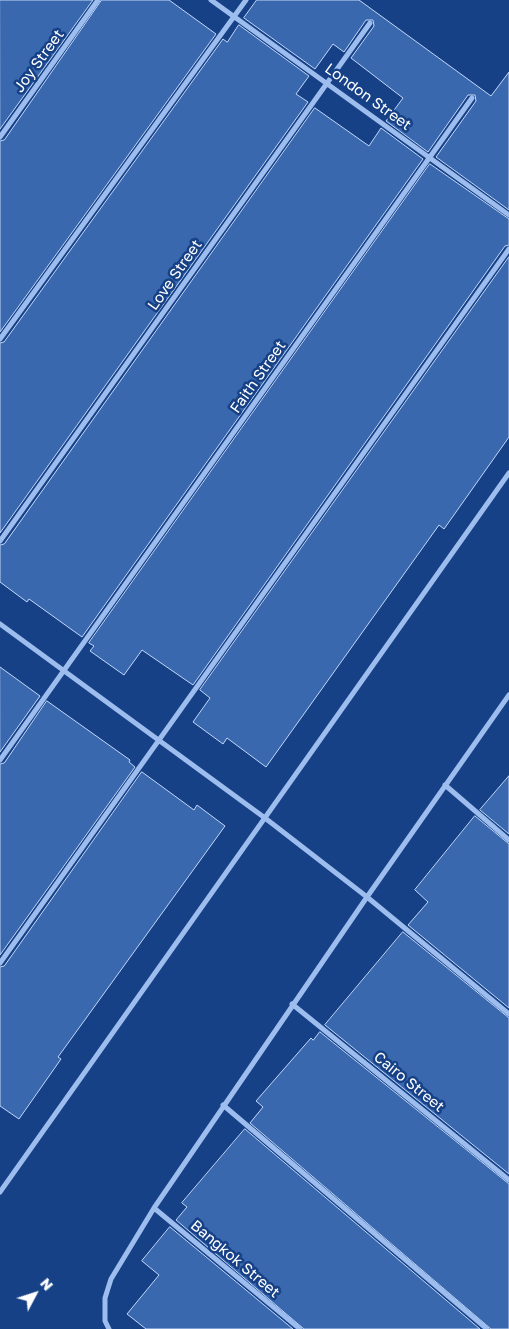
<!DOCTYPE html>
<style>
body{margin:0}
#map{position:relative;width:509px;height:1329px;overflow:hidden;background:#164187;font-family:"Golos Text",sans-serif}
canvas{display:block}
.north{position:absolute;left:10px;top:1269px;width:50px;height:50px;-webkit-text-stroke:4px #164187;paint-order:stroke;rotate:50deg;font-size:14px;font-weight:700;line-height:20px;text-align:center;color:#fff}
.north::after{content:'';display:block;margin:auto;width:18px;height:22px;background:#fff;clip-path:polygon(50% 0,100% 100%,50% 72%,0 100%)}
</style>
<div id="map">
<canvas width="509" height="1329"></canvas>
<div class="north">N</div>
</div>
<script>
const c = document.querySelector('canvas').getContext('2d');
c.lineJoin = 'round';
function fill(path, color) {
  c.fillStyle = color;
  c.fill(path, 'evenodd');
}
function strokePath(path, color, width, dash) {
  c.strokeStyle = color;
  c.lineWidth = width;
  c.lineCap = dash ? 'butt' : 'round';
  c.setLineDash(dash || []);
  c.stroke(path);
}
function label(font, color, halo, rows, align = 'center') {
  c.font = font + ' "Golos Text",sans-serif';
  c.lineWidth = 5;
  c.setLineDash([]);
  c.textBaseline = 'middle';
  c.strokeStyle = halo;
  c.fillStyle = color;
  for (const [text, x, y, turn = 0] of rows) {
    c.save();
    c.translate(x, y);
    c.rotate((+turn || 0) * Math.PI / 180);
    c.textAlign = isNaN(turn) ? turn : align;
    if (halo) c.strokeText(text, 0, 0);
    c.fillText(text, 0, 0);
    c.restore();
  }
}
const building = new Path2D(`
 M0 0H93L0 129Z
 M102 0H169L216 34 0 332V141L4 140Z
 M257 0H359L491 96 509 72V210L436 157 476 101 475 95H468L428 152 386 121 403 98 351 58 374 26 373 20H366L344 52 333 44 315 69 244 18Z
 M239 25 309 76 296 94 308 102 0 533V343L4 342 223 39 227 42Z
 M315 108 369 146 381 128 423 159 82 637 29 599 27 602 0 582V545L4 544Z
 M430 164 509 219V245L505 246 193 685 142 650 124 675 90 651 94 646 89 643Z
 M509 257V437L444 529 439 525 266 767 227 738 223 744 193 722 210 698 200 690Z
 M0 667 40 696 0 752Z
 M47 701 130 760 129 762 135 767 0 955V764L4 763Z
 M142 772 194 810 197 805 225 826 58 1057 61 1059 19 1119 0 1106V967L4 966Z
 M509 776V834L480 810Z
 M475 816 509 844V1008L408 925 428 902 415 890Z
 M403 932 509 1018V1174L325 1025Z
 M320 1032 509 1184V1329H491L250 1123 263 1107 256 1101 311 1038 313 1040Z
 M245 1129 480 1329H304L176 1220 187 1207 182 1203Z
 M170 1227 293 1329H146L127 1314 159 1275 142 1261Z`);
const minor = new Path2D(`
 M211 0 509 215
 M0 137 98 0
 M0 339 246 0
 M0 541 370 23
 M0 624 265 818 367 897 509 1014
 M0 760 472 98
 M445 785 509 840
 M0 963 509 249
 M292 1004 509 1180
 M223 1105 487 1329
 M0 1192 509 473
 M154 1208 300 1329
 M109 1329 105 1321V1298L111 1279 154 1208 367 897 509 695`);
const streetNames = [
 ["Joy Street",39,61,-54],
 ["London Street",368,97,36],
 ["Love Street",175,275,-55],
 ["Faith Street",258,377,-55],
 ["Cairo Street",409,1082,39],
 ["Bangkok Street",235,1259,40]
];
fill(building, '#3a68af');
strokePath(building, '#c2d8fa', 1);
strokePath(minor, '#9dbdee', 5);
label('15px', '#fff', '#164187', streetNames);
</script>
